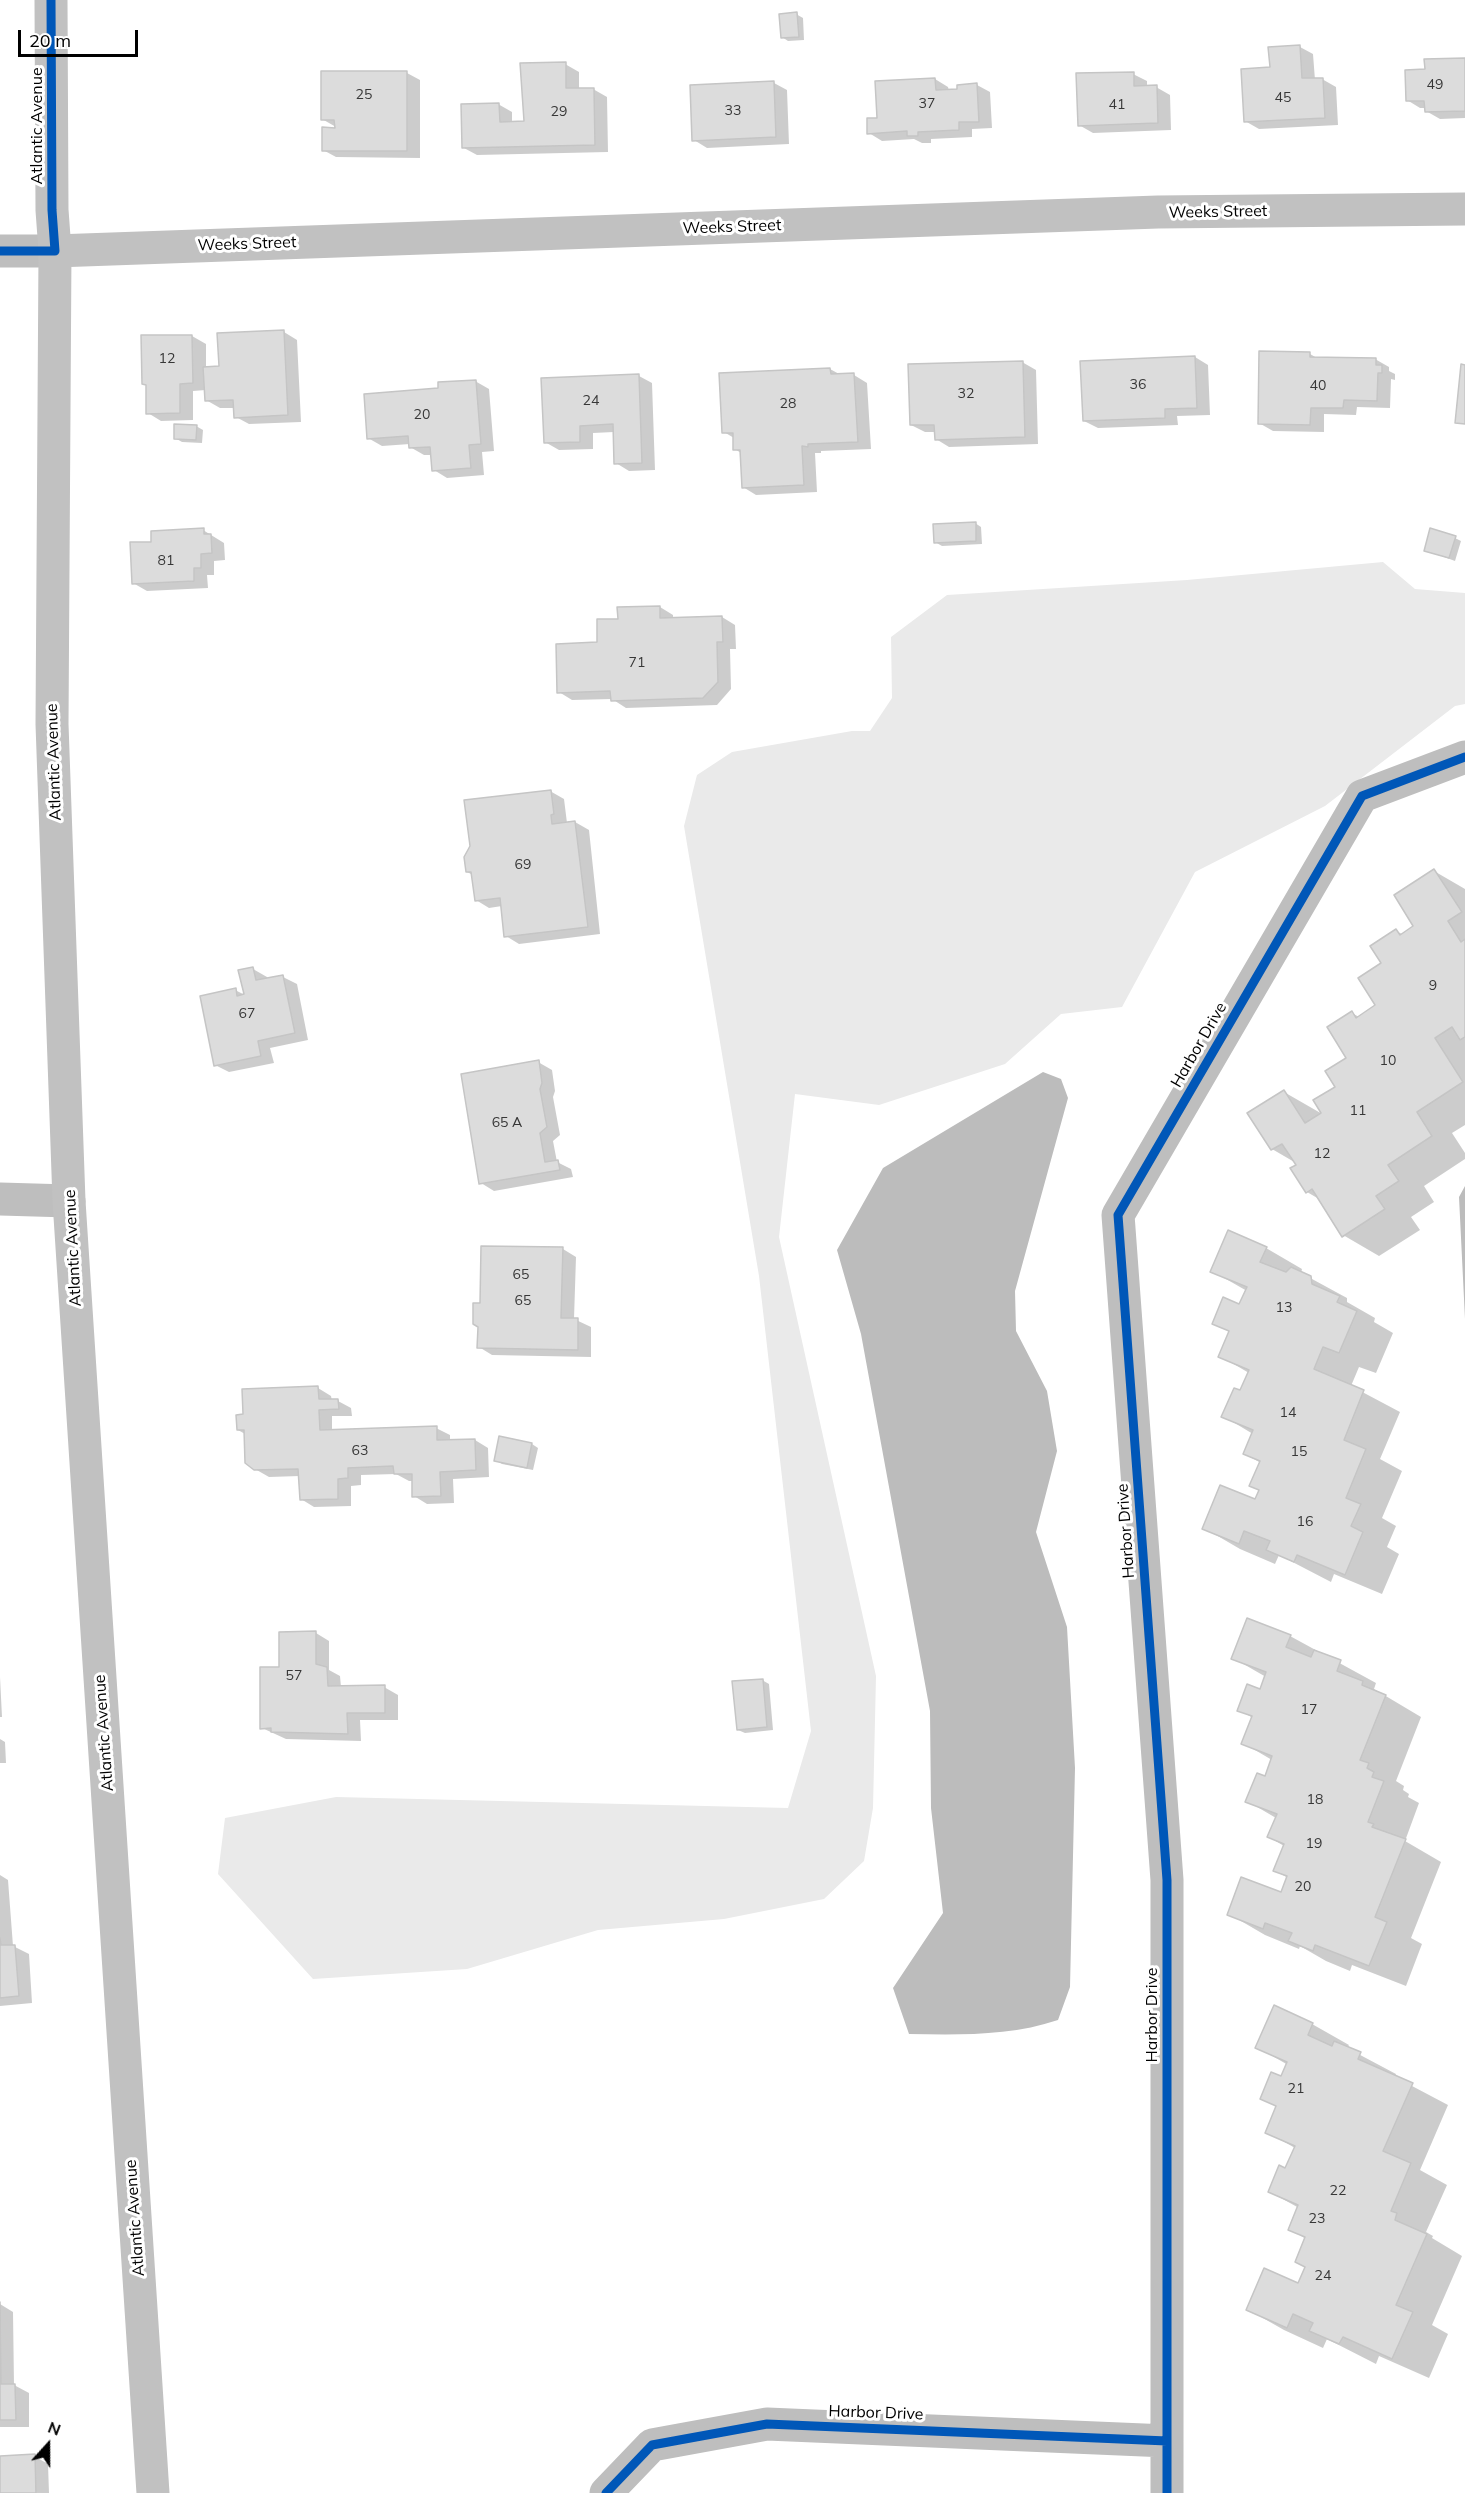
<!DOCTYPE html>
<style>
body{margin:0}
#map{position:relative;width:1465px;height:2493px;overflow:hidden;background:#fff;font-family:Mulish,sans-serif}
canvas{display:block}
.north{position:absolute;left:18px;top:2415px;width:60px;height:60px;-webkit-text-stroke:4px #fff;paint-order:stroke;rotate:21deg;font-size:16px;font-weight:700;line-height:24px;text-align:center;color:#000}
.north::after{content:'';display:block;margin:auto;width:21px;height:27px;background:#000;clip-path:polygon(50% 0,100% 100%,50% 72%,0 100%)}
.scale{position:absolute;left:18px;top:30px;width:120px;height:27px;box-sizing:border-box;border:3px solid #000;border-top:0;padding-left:8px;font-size:18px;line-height:21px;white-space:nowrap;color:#000;-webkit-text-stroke:4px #fff;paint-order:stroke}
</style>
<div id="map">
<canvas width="1465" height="2493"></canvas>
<div class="north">N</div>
<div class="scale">20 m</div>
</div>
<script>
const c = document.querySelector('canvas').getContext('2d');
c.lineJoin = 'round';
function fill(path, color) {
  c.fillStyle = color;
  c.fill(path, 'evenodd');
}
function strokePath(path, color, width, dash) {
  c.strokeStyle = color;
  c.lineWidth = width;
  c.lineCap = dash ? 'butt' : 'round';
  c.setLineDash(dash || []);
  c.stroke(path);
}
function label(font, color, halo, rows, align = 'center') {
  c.font = font + ' Mulish,sans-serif';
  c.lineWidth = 6;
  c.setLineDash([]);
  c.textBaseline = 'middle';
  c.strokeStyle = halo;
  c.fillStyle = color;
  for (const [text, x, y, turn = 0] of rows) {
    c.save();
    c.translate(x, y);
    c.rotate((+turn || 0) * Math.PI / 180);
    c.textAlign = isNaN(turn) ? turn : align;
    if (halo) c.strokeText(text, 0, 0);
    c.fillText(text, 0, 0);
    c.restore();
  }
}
const green = new Path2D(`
 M1383 562 1415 589 1465 593V704L1455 706 1325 806 1195 872 1122 1007 1061 1014 1005 1064 879 1105 795 1094 779 1237 876 1676 873 1808 864 1861 824 1899 724 1919 598 1930 467 1969 313 1979 218 1874 225 1818 336 1797 788 1808 811 1731 759 1276 684 826 697 775 732 752 852 731H870L892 698 891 637 947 595 1187 580Z`);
const water = new Path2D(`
 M1043 1072 1061 1079 1068 1098 1015 1291 1016 1331 1047 1391 1057 1451 1036 1532 1067 1627 1075 1768 1070 1987 1058 2020C1011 2036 958 2035 909 2034L893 1988 943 1913 931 1808 930 1711 861 1334 837 1250 883 1168Z
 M1465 1186V1319L1459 1197Z`);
const shadow = new Path2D(`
 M796 14 803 18 804 40 788 41 782 37Z
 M1300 47 1313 54 1315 80 1322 79 1336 87 1338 125 1259 129 1245 121 1271 68Z
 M1465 60V118L1440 119 1426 111V108H1420L1407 100 1427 70Z
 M565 64 579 72V90L593 89 607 97 608 152 477 155 464 148 498 104 512 112V123H526Z
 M407 73 420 80V158L336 157 323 150 336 127 322 119Z
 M1133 74 1147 81V87H1156L1170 95 1171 130 1093 133 1079 125Z
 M935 79 948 87 949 91 977 85 990 92 992 128 972 129V137L931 139V143H922L914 139 882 141 869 133 878 119Z
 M774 83 787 90 789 144 707 148 694 140Z
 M284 332 297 340 301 422 249 424 236 417 235 408H220L206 400V390L193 391V420L161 421 148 413 143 337 192 336 206 344V368H220Z
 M1310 354 1317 358 1375 359 1389 367V371L1395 374V380L1391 379 1390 408 1357 407 1356 415 1324 414V432L1273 431 1259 423Z
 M1195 357 1208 365 1210 415 1177 416 1178 425 1098 428 1084 421Z
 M1022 362 1036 370 1038 444 949 447 936 439V432H925L911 425Z
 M830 369 841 375H854L867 383 871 449 821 451V453H815L817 492 756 495 743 487 741 453 735 449 734 438 724 432Z
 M639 376 652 383 655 470 629 471 616 463 614 432 593 433V449L559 450 545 442Z
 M475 381 489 389 494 451 482 452 484 475 447 478 434 470 433 455H424L410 447V444L382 446 368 438 440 389Z
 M196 426 203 430 202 443 182 442 175 438Z
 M975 523 981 527 982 544 942 546 935 542Z
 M203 530 224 543 225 560 214 561V575H207L208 588 147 591 133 583 153 544Z
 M1455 538 1461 541 1455 561 1425 550Z
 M660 607 673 615V619L722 617 735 625 736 649H730L731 689 717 705 626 708 612 699 572 700 559 692 619 620Z
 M550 791 564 799 567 823 575 822 589 830 600 934 519 944 506 936 502 906 489 908 476 900 473 875 467 872Z
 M1434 871 1465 889V1125L1452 1133 1465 1153V1159L1424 1186 1434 1202 1411 1217 1420 1230 1379 1256 1343 1235 1319 1199 1307 1192 1296 1163 1272 1149 1249 1114 1284 1092 1324 1115 1348 1058 1352 1013 1359 1017 1377 1005 1383 963 1396 931 1402 934 1415 926Z
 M253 969 267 977V980L283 977 297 984 308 1040 270 1048 274 1063 229 1072 215 1065 235 990 245 995Z
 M538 1062 552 1070 555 1091 553 1097 560 1135 553 1141 557 1162 571 1169 573 1177 494 1191 481 1183Z
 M1266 1248 1302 1269 1301 1273 1347 1298V1302L1375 1318 1374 1322 1393 1333 1376 1373 1359 1367 1351 1386 1400 1412 1380 1459 1402 1471 1382 1518 1396 1526 1387 1547 1399 1554 1382 1594 1334 1574 1331 1582 1279 1555 1275 1564 1240 1549 1204 1528 1256 1501 1260 1491 1261 1463 1245 1454 1253 1434 1223 1416 1241 1392 1249 1373 1220 1356 1230 1332 1214 1323 1240 1306 1247 1291 1212 1271Z
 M563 1249 576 1257 574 1319 591 1327V1357L492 1355 479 1347 481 1305Z
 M318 1388 331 1396 332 1401H338L351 1408 352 1416H332V1431L436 1428 450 1435V1441L475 1440 488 1448 489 1477 453 1479 454 1503 427 1504 414 1496 413 1481H409L396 1474 361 1475V1485L351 1486V1506L314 1507 301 1499 300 1476 269 1477 255 1469 245 1434 238 1430Z
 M532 1444 538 1448 533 1470 502 1464 496 1460Z
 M316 1633 329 1641V1670L340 1676 341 1687H384L398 1695V1720H360L361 1741 286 1739 262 1728 280 1668Z
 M1290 1636 1376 1683 1374 1689 1421 1717 1396 1781 1404 1786 1403 1790 1409 1794 1408 1797 1419 1803 1405 1841 1441 1862 1411 1938 1422 1944 1406 1986 1352 1965 1350 1971 1326 1961 1300 1946 1299 1949 1265 1935 1229 1914 1282 1894 1288 1878 1274 1870 1284 1846 1269 1837 1276 1818 1247 1801 1266 1778 1272 1760 1243 1743 1253 1718 1239 1710 1261 1691 1266 1677 1233 1658Z
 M0 1677 2 1717H0Z
 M762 1680 769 1684 773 1730 745 1733 738 1730Z
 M0 1739 5 1742 6 1763H0Z
 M0 1875 8 1880 13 1946 29 1954 32 2003 0 2006Z
 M1312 2024 1349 2045 1347 2048 1396 2074 1395 2077 1448 2105 1420 2170 1447 2185 1426 2232 1433 2236 1432 2238 1462 2256 1432 2325 1448 2334 1429 2378 1379 2356 1376 2364 1327 2339 1323 2348 1284 2330 1247 2309 1299 2285 1306 2267V2239L1290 2229 1299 2208 1270 2192 1286 2170 1295 2148 1267 2132 1277 2107 1262 2098 1282 2078 1288 2065 1257 2047Z
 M0 2304 13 2312 14 2385 29 2393V2427H0Z
 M34 2456 48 2464 49 2493H0V2457Z`);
const building = new Path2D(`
 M797 12 799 37 781 38 779 14Z
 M1300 45 1302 78H1323L1325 118 1244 122 1241 69 1270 67 1268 47Z
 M1465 58V111L1425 112 1424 101H1406L1405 70 1425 69 1424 59Z
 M566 62V88H594L595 145 462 148 461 104 499 103 500 122 524 121 520 63Z
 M321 71H407V151H322V127L335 128 334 120H321Z
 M1134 72V86L1157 85 1158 123 1078 126 1076 73Z
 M935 78 936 90 957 89V85L977 83 979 122H959V130L918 132V136H907V131L867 134V118H877L875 81Z
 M774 81 776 137 692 141 690 85Z
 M284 330 288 415 234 418 233 400 205 401 203 367 219 366 217 333Z
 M141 335H192L193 383 180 384V413L146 414V385L142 384Z
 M1259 351 1310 352V357L1376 358V365H1382V373H1378L1377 401 1344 400 1343 408H1311L1310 425 1258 424Z
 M1195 356 1197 408 1165 409V418L1083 421 1080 361Z
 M1023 361 1025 437 935 440 934 425H910L908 364Z
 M1461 364 1465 365V424L1455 423Z
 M830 368 831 374 854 373 858 442 808 444V447L802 446 804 485 742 488 740 450H733V433H722L719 373Z
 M639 374 642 463 614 464 613 424 580 426V442L544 443 541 378Z
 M476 380 481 444 469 445 471 468 432 471 430 447 409 448 408 436 367 439 364 394 438 388V382Z
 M174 424 197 425 196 440 174 439Z
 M976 522V541L934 543 933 524Z
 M204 528V534H211L212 553 201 554V568H194V581L132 584 130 542H151V531Z
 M1430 528 1456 536 1449 558 1424 551Z
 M660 606V618L722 616 723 642H717L718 682 703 698 611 701 610 691 557 693 556 644 597 642V619H618L617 607Z
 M551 790 554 814 551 815 552 824 575 821 588 927 504 937 500 898 475 901 471 872H466L464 857 470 846 464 800Z
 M1434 869 1462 912 1448 921 1461 942 1465 939V1037L1460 1040 1452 1027 1435 1038 1463 1082 1417 1112 1432 1136 1388 1165 1399 1181 1376 1196 1385 1209 1342 1237 1312 1189 1306 1193 1290 1168 1296 1165 1282 1144 1271 1150 1247 1113 1284 1090 1305 1123 1321 1113 1313 1100 1335 1087 1325 1071 1346 1058 1327 1027 1352 1011 1356 1018 1375 1005 1358 978 1381 963 1370 946 1396 929 1400 935 1413 926 1394 895Z
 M253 967 256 980 283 975 295 1033 258 1041 261 1056 214 1066 200 996 236 988 237 996 244 994 238 970Z
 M539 1060 542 1083 540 1089 547 1127 540 1133 545 1162 558 1160 560 1170 479 1184 461 1074Z
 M1228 1230 1267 1247 1260 1262 1286 1272 1291 1267 1311 1276 1312 1284 1340 1296 1337 1302 1357 1311 1339 1353 1323 1347 1314 1369 1364 1390 1344 1440 1366 1449 1346 1498 1361 1504 1351 1526 1363 1532 1345 1575 1297 1555 1294 1562 1266 1550 1270 1541 1244 1531 1239 1544 1202 1529 1220 1485 1255 1499 1259 1490 1249 1486 1260 1461 1243 1454 1253 1430 1221 1417 1234 1388 1240 1390 1249 1370 1218 1357 1229 1331 1212 1324 1223 1297 1239 1304 1247 1287 1210 1272Z
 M481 1246 563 1247 561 1318H578V1350L477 1348 478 1327 473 1324V1303H480Z
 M318 1386 319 1399H338L339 1409 319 1410 320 1430 437 1426V1440L475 1439 476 1470 440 1472 441 1496 412 1497V1474H394L393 1466 348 1468V1478L338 1479V1499L300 1500 298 1469 254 1470 245 1463 244 1430H237L236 1415 243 1414 242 1389Z
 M499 1436 532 1443 527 1468 494 1461Z
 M1247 1618 1291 1635 1286 1647 1311 1657 1314 1650 1341 1660 1337 1671 1363 1681 1362 1685 1386 1695 1360 1760 1369 1763 1367 1768 1374 1772 1372 1777 1384 1781 1368 1822 1374 1824 1372 1827 1406 1839 1375 1917 1387 1922 1369 1966 1315 1945 1313 1951 1288 1941 1292 1933 1265 1923 1263 1929 1227 1915 1241 1877 1281 1892 1287 1876 1273 1871 1284 1844 1267 1837 1277 1814 1245 1802 1257 1773 1265 1776 1272 1756 1241 1744 1252 1716 1237 1711 1247 1684 1260 1689 1266 1672 1231 1659Z
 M316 1631V1664L327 1667 328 1686 385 1685V1713H347L348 1734 271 1732V1728L260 1729V1667H279V1632Z
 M763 1679 767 1727 737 1730 732 1681Z
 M0 1938 1 1945H15L19 1996 0 1998Z
 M1274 2005 1313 2023 1308 2035 1332 2046 1334 2041 1361 2052 1358 2059 1413 2083 1383 2151 1411 2163 1391 2211 1397 2213 1395 2220 1427 2234 1396 2305 1413 2312 1392 2359 1343 2337 1339 2344 1309 2331 1313 2323 1293 2314 1287 2328 1246 2310 1264 2268 1298 2283 1305 2267 1295 2262 1305 2237 1288 2230 1298 2205 1268 2192 1279 2165 1285 2168 1295 2146 1265 2133 1276 2106 1260 2099 1271 2072 1281 2076 1287 2062 1255 2048Z
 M0 2302 1 2384H15L16 2420H0Z
 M35 2454 36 2493H0V2456Z`);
const street = new Path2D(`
 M0 251H55
 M0 1199 69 1201
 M606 2493 652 2445 767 2424 1167 2441
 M1167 2493V1880L1118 1215 1362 796 1465 757`);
const secondary = new Path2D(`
 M51 0 52 210 55 251 52 724 69 1201 153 2493
 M55 251 1158 212 1465 209`);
const cycleway = new Path2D(`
 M0 251H55L52 210 51 0
 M606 2493 652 2445 767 2424 1167 2441
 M1167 2493V1880L1118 1215 1362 796 1465 757`);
const numberNames = [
 ["49",1435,85],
 ["25",364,95],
 ["45",1283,98],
 ["37",927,104],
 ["41",1117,105],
 ["33",733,111],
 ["29",559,112],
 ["12",167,359],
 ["36",1138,385],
 ["40",1318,386],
 ["32",966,394],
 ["24",591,401],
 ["28",788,404],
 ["20",422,415],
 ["81",166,561],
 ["71",637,663],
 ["69",523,865],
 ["9",1433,986],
 ["67",247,1014],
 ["10",1388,1061],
 ["11",1358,1111],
 ["65 A",507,1123],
 ["12",1322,1154],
 ["65",521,1275],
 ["65",523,1301],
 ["13",1284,1308],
 ["14",1288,1413],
 ["63",360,1451],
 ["15",1299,1452],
 ["16",1305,1522],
 ["57",294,1676],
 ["17",1309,1710],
 ["18",1315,1800],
 ["19",1314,1844],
 ["20",1303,1887],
 ["21",1296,2089],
 ["22",1338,2191],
 ["23",1317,2219],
 ["24",1323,2276]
];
const streetNames = [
 ["Atlantic Avenue",37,126,-90],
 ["Weeks Street",1218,212,-1],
 ["Weeks Street",732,227,-2],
 ["Weeks Street",247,244,-2],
 ["Atlantic Avenue",54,762,-92],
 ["Harbor Drive",1199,1045,-60],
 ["Atlantic Avenue",73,1248,-93],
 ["Harbor Drive",1126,1531,-94],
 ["Atlantic Avenue",104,1733,-94],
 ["Harbor Drive",1152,2015,-90],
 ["Atlantic Avenue",135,2218,-94],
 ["Harbor Drive",876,2413,2]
];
fill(green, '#eaeaea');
fill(water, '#bcbcbc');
fill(shadow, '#0003');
fill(building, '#dcdcdc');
strokePath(building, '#c5c5c5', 1.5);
strokePath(street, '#bebebe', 33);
strokePath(secondary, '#c1c1c1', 33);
strokePath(cycleway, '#0057b8', 9);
label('14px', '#373737', null, numberNames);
label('16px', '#000', '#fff', streetNames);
</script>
